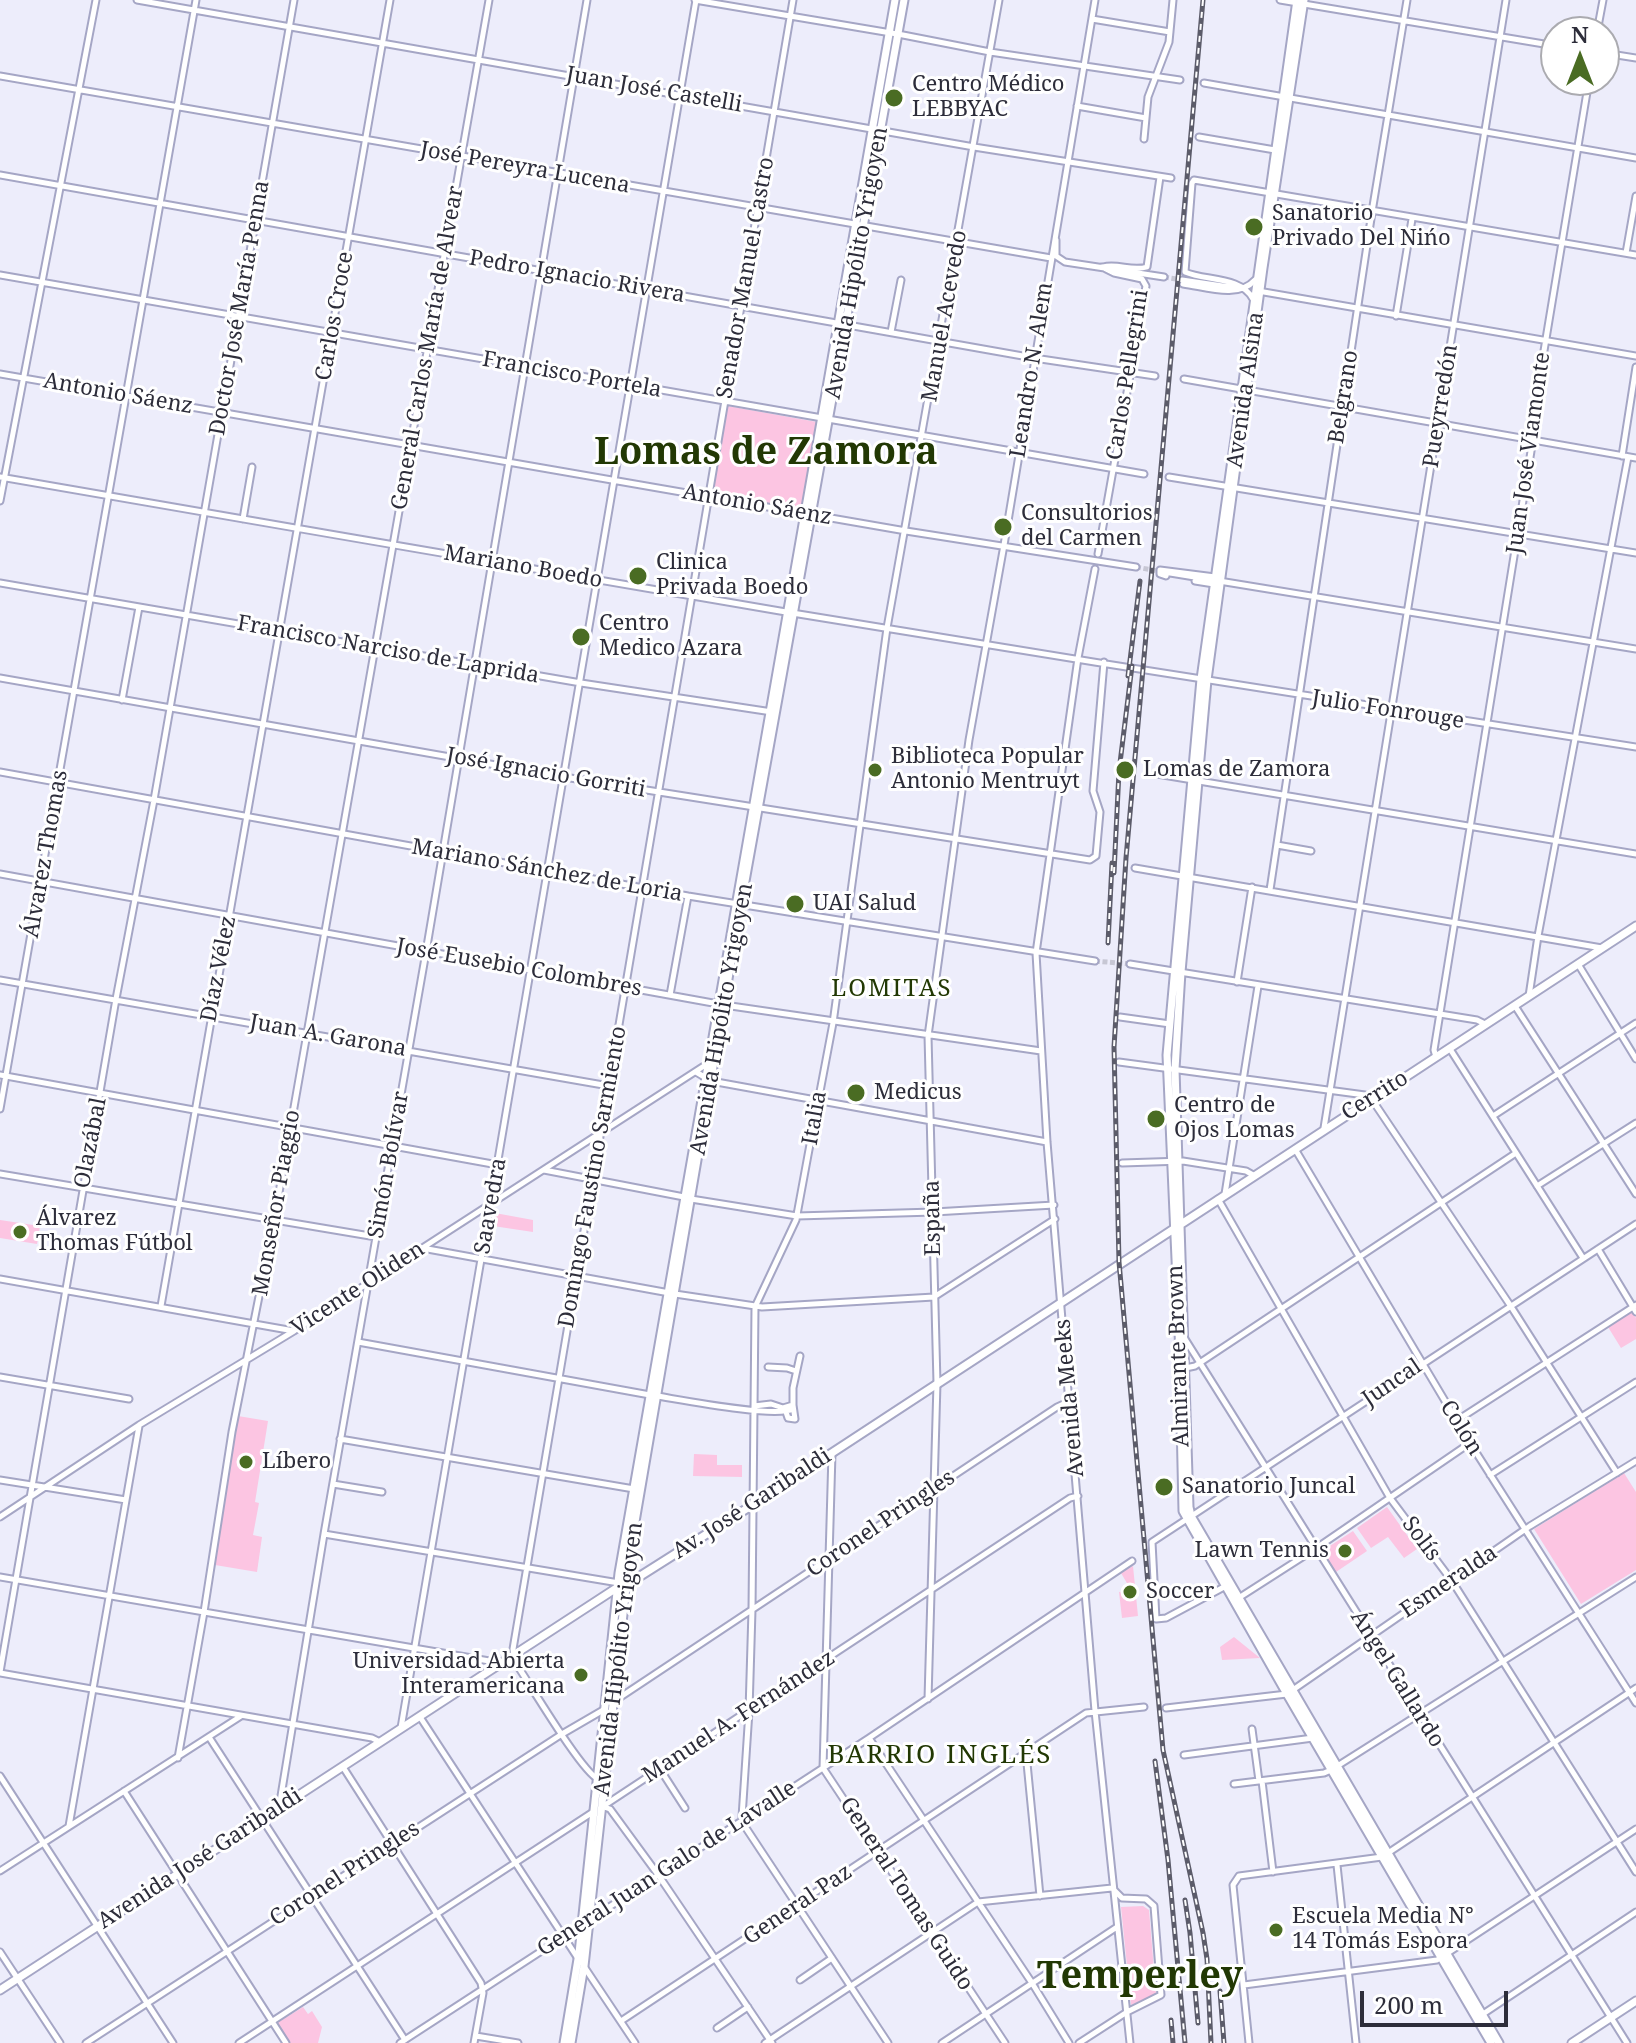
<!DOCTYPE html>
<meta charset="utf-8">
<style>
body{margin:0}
#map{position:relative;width:1636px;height:2043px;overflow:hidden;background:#ededfb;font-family:"Noto Serif",serif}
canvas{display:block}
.north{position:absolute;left:1540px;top:16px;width:80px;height:80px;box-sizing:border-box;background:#fff;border:2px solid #ababb0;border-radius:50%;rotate:0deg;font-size:22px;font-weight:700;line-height:32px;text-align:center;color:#2d2d3a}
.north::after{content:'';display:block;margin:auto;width:28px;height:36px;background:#4a6c23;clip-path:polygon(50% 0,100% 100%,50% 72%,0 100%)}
.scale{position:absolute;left:1360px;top:1991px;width:148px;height:36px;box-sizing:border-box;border:4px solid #2d2d3a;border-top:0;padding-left:10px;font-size:24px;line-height:28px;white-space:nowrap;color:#2d2d3a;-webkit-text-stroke:6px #fff;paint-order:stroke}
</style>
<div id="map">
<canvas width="1636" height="2043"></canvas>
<div class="north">N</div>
<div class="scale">200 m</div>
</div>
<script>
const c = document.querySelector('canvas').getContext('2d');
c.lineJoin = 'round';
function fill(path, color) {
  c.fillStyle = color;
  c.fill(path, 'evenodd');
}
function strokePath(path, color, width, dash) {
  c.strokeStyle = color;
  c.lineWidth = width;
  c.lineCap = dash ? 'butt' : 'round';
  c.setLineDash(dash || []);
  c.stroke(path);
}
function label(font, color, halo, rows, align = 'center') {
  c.font = font + ' "Noto Serif",serif';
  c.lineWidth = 6;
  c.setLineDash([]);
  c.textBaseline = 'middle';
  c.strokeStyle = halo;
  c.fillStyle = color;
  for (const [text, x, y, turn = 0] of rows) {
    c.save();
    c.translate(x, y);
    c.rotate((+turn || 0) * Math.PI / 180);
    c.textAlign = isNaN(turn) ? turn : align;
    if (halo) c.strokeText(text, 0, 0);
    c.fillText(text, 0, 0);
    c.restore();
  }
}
const green = new Path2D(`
 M728 406 817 422 802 509 713 494Z
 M495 1213 533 1220V1232L493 1226Z
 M0 1220 40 1226 37 1244 0 1238Z
 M1632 1311 1636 1318V1339L1621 1348 1608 1327Z
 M238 1416 268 1421 255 1502 259 1503 253 1535 262 1537 257 1572 215 1565Z
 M694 1454 717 1455V1465H742V1477L693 1476Z
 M1624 1473 1636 1492V1570L1581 1604 1534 1529Z
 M1387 1507 1417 1549 1404 1558 1388 1537 1371 1548 1357 1528Z
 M1353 1531 1367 1551 1336 1572 1322 1551Z
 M1133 1566 1138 1616 1122 1618 1119 1592 1131 1590 1121 1573Z
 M1234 1637 1260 1658 1222 1660 1220 1647Z
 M1143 1906 1149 1910 1156 1994 1131 2005 1121 1907Z
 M303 2007 308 2014 312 2011 322 2027 318 2043H288L277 2026V2023Z`);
const minorTunnel = new Path2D(`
 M1164 277 1182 280
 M1136 567 1163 572
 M1095 961 1130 964`);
const minor = new Path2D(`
 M137 0 974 147 1171 178
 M695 0 903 35 990 52 1180 80
 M1280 0 1556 46
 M1092 19 1170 32
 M1597 32 1603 0
 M1604 53 1636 58
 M0 76 1051 258
 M1204 83 1636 158
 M1077 106 1146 118
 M1199 137 1275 150
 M1144 139 1148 97 1169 42 1173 0
 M0 175 1034 358 1155 376
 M1056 240V256L1065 262 1164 277
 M1626 253 1636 196
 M1103 267C1118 263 1132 272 1147 267L1160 177
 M0 275 1144 474
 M1182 280 1236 288
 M1183 284C1206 287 1238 299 1255 280
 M1258 291 1636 356
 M1253 299C1241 276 1205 281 1185 272L1192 183 1194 180 1636 255
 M1396 316 1412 219
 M891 332 901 280
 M0 374 906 531 1136 567
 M1184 379 1636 458
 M1622 456 1636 367
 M0 477C260 521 520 568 780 611 1065 658 1351 703 1636 747
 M1169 477 1636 553
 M0 501 96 0
 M243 519 252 467
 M1098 554 1146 286 1142 279 1114 273 1102 267
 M1095 569 1078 658 1036 953 1047 1142 1095 1711 1130 2043
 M1164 572 1636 649
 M1166 576 1160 574V570L1215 577
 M1195 581 1214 584
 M0 583 581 683 772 712
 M0 678 564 777 1090 860 1096 856 1100 812 1093 791 1104 662
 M122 700 139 607
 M0 772 688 896 1095 961
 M1157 774 1636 854
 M1277 845 1311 851
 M1135 868 1602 948
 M0 874 724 1005 1041 1051
 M1270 890 1372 212 1407 0
 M1130 964 1477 1020 1485 1024
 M1578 964 1636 1059
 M0 980 609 1086
 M1237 982 1252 887
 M670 995 688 896
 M1529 996 1538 936 1628 457
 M1515 1006 1636 1194
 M1120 1017 1170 1024
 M1450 1049 1583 1258
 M1436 1057 1434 1050 1532 445 1530 435 1589 80
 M1119 1062 1365 1095 1371 1098 1510 1305 1617 1473
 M696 1072 711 1081 1047 1142
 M0 1075 498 1165
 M0 1109 196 0
 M1493 1116 1636 1023
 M1324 1128 1506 0
 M1295 1149 1470 1443 1636 1703
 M1122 1163 1183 1161 1246 1171 1253 1175
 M544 1170 684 1197
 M0 1174 376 1237
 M1537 1186 1636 1123
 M1225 1194 1258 986
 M691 1199 797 1216 934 1212 1054 1205
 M1218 1199 1390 1498 1452 1581 1636 1872
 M422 1248 675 1294 762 1307 934 1297 1055 1219
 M1598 1249 1636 1312
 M0 1279 294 1331
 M161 1306 390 0
 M1185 1339 1627 2043
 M358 1342 650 1395
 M768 1367 787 1368 796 1371
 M1181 1369 1195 1366 1516 1153
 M0 1377 129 1399
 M657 1396C682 1400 775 1418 793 1409
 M793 1405V1388L800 1356
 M754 1406 771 1404 783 1408 793 1405 795 1419 788 1418 786 1412
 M1456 1421 1636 1305
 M340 1439 634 1489
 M832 1453 823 1768 1005 2043
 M1490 1475 1636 1382
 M0 1480 126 1500
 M333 1484 382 1492
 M0 1517 139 1425 294 1331 707 1064
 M324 1534 619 1583
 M0 1577 501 1663
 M1224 1587 1166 1618 1156 1619 1152 1542 1636 1224
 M1237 1599 1315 1549 1470 1443
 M0 1672 116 999 154 800 294 0
 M0 1673 372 1738 380 1742
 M613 1699 619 1698 1057 1407 1070 1401
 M928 1699 937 1383 928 1036 969 740 1004 545 1095 0
 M1166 1708 1287 1694 1530 1526 1636 1461
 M420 1717 577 1957
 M401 1728 696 0
 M1252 1729 1259 1781
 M209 1737 405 2040
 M869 1738 1032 1983 1069 2043
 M1026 1753 1040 1896
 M1184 1755 1313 1738
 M178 1758 204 1612 232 1432 274 1221 489 0
 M343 1767 481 1983 483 1993 474 2043
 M660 1769 685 1808
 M0 1776 173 2043
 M598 1779C581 1771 530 1684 515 1662L513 1649 793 0
 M1262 1781 1273 1872
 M1234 1784 1324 1773 1331 1770 1636 1577
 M124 1791 286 2043
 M602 1807 1070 1498 1078 1496
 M604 1807 610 1809 659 1876 772 2043
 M279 1808 324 1534 426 952 587 0
 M69 1826 139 1426
 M1337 1865 1356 2043
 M0 1871 241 1716
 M0 1952 60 2043
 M583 1965 635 2043
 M800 1980 832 1958
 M1244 1985 1437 1960 1636 1829
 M1480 2016 1636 1912
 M621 2021 1086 1713 1144 1707
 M717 2028 748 2007
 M476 2036 518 2043
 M86 2043 562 1734 605 1709
 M239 2043 593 1812
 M400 2043 869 1738 1132 1561
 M765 2043 978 1902 1112 1888
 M888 2043 744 1825 742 1817 749 1711 752 1610 755 1307 796 1220 808 1155 833 1023 887 628 999 0
 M942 2043 1117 1927
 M1079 2043 1127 2012 1161 1995 1154 1906 1146 1899 1122 1898 1114 1890
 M1249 2043 1233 1885 1239 1876 1382 1857 1636 1688`);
const major = new Path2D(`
 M1297 0 1201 679 1167 1055 1179 1327 1183 1511 1287 1694 1491 2043
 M1304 0 1263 268 1207 680 1181 972 1175 1069 1189 1507 1191 1516 1499 2043
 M0 1990 618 1587 634 1580 754 1504 1636 926
 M564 2043 579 1953 619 1573 895 0
 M571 2043 584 1966 630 1551 740 909 904 0
 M1572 2043 1636 2001`);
const rail = new Path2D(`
 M1203 0 1126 858 1114 1047 1119 1262 1163 1750 1203 1933 1207 1959 1211 2043
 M1128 676 1140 581
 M1114 873 1119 771 1132 666
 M1108 943 1112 863
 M1155 1761 1168 1860 1185 2043
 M1185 1900 1190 1933 1198 2023
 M1220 1991 1224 2043
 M1171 2020 1173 2043`);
const markers = [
 [894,98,10,"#4a6c23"],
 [1254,227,10,"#4a6c23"],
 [1003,527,10,"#4a6c23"],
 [638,576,10,"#4a6c23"],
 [581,637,10,"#4a6c23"],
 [875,770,8,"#4a6c23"],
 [1125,770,10,"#4a6c23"],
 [795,904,10,"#4a6c23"],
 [856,1093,10,"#4a6c23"],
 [1156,1119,10,"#4a6c23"],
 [20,1232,8,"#4a6c23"],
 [246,1462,8,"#4a6c23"],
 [1164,1487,10,"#4a6c23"],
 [1345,1551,8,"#4a6c23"],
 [1130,1592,8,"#4a6c23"],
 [581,1675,8,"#4a6c23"],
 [1276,1930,8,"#4a6c23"]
];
const poiNames = [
 ["Centro Médico",912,85],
 ["LEBBYAC",912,110],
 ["Sanatorio",1272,214],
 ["Privado Del Nińo",1272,239],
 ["Consultorios",1021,514],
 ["del Carmen",1021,539],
 ["Clinica",656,563],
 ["Privada Boedo",656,588],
 ["Centro",599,624],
 ["Medico Azara",599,649],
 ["Biblioteca Popular",891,757],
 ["Antonio Mentruyt",891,782],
 ["Lomas de Zamora",1143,770],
 ["UAI Salud",813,904],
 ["Medicus",874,1093],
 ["Centro de",1174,1106],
 ["Ojos Lomas",1174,1131],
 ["Álvarez",36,1219],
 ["Thomas Fútbol",36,1244],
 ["Líbero",262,1462],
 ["Sanatorio Juncal",1182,1487],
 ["Lawn Tennis",1329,1551,"right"],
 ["Soccer",1146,1592],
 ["Universidad Abierta",565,1662,"right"],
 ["Interamericana",565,1687,"right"],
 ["Escuela Media N°",1292,1917],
 ["14 Tomás Espora",1292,1942]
];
const streetNames = [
 ["Juan José Castelli",654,90,10],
 ["José Pereyra Lucena",525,168,10],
 ["Avenida Hipólito Yrigoyen",857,263,-80],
 ["Pedro Ignacio Rivera",577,277,10],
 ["Senador Manuel Castro",746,278,-80],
 ["Doctor José María Penna",240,308,-80],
 ["Carlos Croce",335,316,-80],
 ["Manuel Acevedo",945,316,-80],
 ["General Carlos María de Alvear",428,348,-80],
 ["Leandro N. Alem",1032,370,-81],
 ["Francisco Portela",572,375,10],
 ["Carlos Pellegrini",1128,375,-81],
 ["Avenida Alsina",1246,390,-82],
 ["Antonio Sáenz",118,394,10],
 ["Belgrano",1344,397,-81],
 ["Pueyrredón",1441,406,-81],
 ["Juan José Viamonte",1529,453,-82],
 ["Antonio Sáenz",757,505,10],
 ["Mariano Boedo",523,567,10],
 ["Francisco Narciso de Laprida",388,650,10],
 ["Julio Fonrouge",1388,710,9],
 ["José Ignacio Gorriti",546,773,10],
 ["Álvarez Thomas",46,854,-80],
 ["Mariano Sánchez de Loria",547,871,10],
 ["José Eusebio Colombres",519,968,10],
 ["Díaz Vélez",219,969,-79],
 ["Avenida Hipólito Yrigoyen",722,1019,-80],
 ["Juan A. Garona",328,1036,10],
 ["Cerrito",1375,1096,-32],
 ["Italia",815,1118,-80],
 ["Olazábal",91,1143,-79],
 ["Simón Bolívar",389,1165,-80],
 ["Domingo Faustino Sarmiento",593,1177,-80],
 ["Monseñor Piaggio",277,1203,-80],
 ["Saavedra",491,1206,-80],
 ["España",933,1218,-91],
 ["Vicente Oliden",358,1289,-33],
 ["Almirante Brown",1179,1356,-92],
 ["Juncal",1392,1383,-34],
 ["Avenida Meeks",1070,1398,-95],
 ["Colón",1461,1428,58],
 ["Av. José Garibaldi",752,1504,-33],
 ["Coronel Pringles",881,1524,-34],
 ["Solís",1421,1539,53],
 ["Esmeralda",1449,1582,-34],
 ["Avenida Hipólito Yrigoyen",619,1659,-83],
 ["Ángel Gallardo",1397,1679,58],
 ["Manuel A. Fernández",739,1717,-33],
 ["Avenida José Garibaldi",200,1859,-33],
 ["General Juan Galo de Lavalle",667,1869,-33],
 ["Coronel Pringles",345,1874,-33],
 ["General Tomas Guido",906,1894,57],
 ["General Paz",798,1905,-34]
];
const neighbourhoodNames = [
 ["LOMITAS",892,989]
];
const quarterNames = [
 ["BARRIO INGLÉS",940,1756]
];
const townNames = [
 ["Lomas de Zamora",766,453],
 ["Temperley",1140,1977]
];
fill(green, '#fcc5e2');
strokePath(minorTunnel, '#c7c7d4', 5, [5, 2.5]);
strokePath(minor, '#a5a6c5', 9);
strokePath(major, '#a5a6c5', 11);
strokePath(minor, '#fff', 5);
strokePath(major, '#fff', 7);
strokePath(rail, '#5c5c6a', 5);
strokePath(rail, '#fff', 2, [6]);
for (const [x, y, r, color] of markers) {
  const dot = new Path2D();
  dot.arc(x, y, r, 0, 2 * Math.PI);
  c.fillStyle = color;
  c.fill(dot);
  strokePath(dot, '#fff', 3);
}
label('22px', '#2d2d3a', '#fff', poiNames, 'left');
label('22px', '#2d2d3a', '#fff', streetNames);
c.letterSpacing = '2px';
label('24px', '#223804', '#fff', neighbourhoodNames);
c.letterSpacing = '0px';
c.letterSpacing = '2px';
label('26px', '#223804', '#fff', quarterNames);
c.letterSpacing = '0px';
label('bold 38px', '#223804', '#fff', townNames);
</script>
